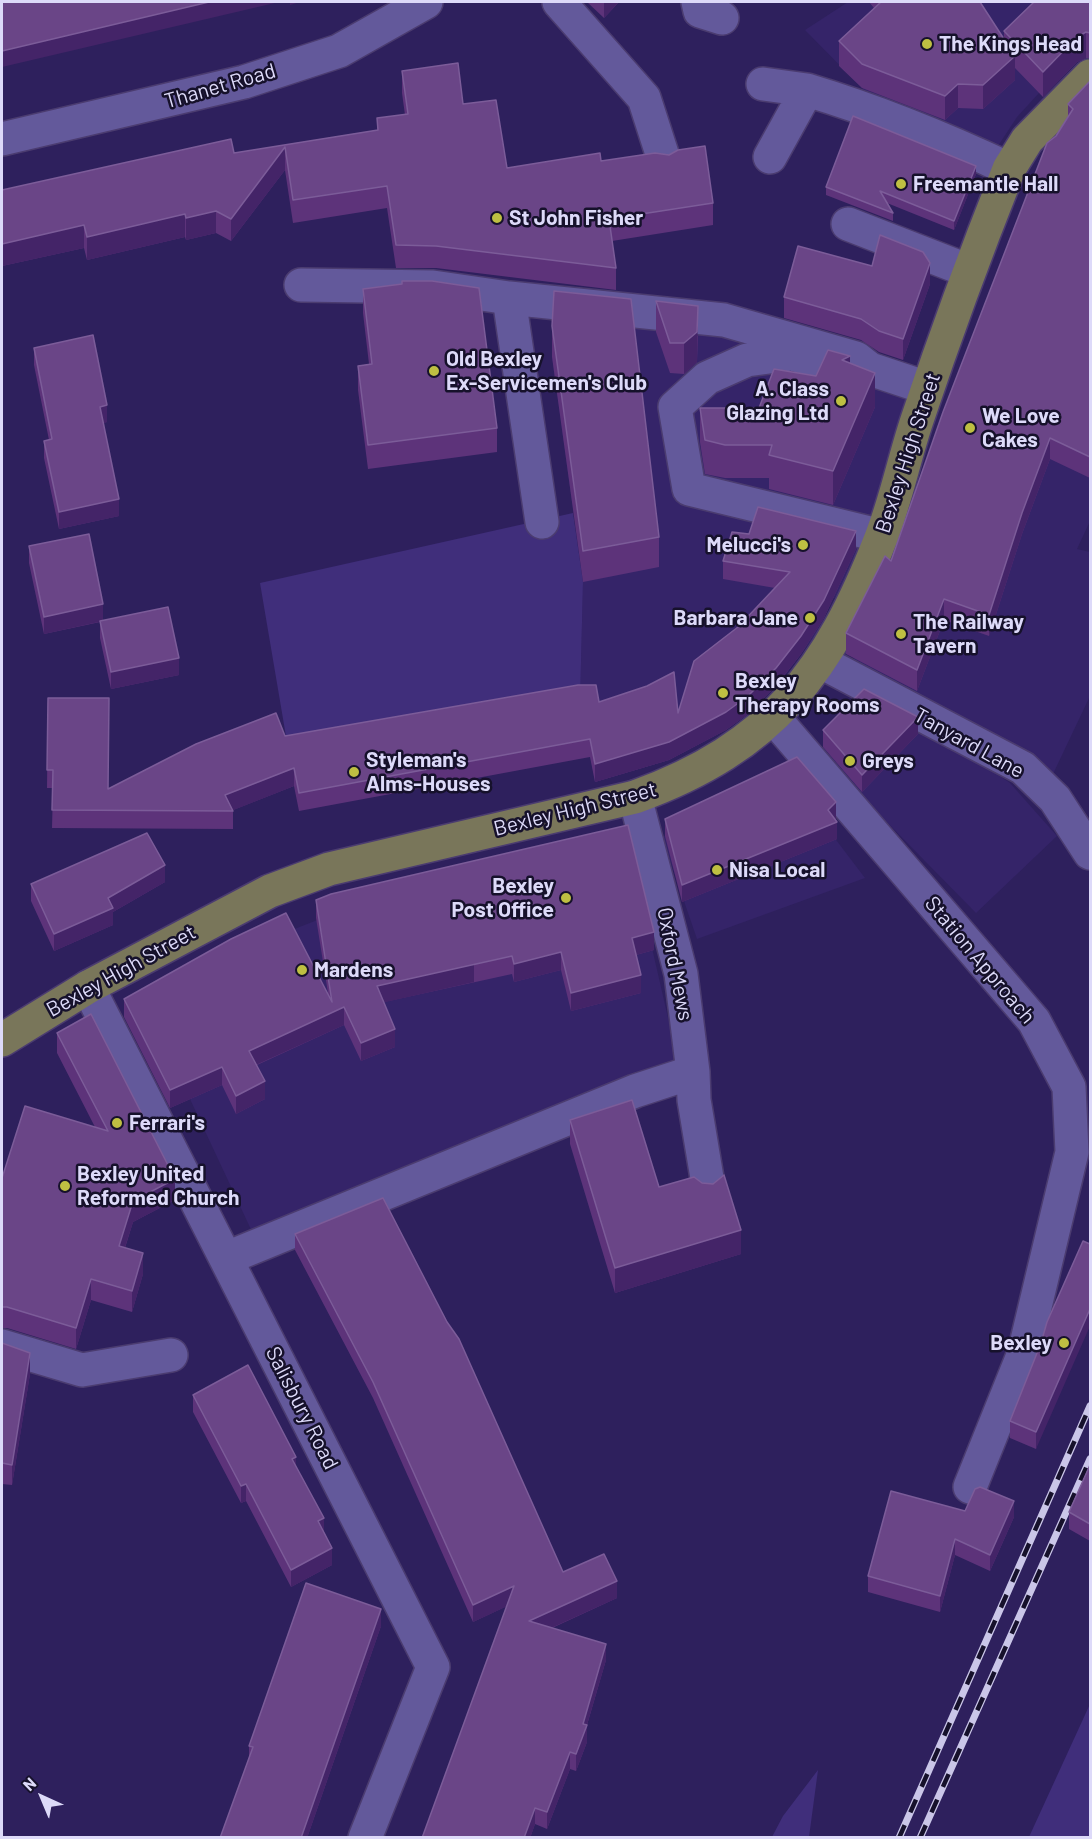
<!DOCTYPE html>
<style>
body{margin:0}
#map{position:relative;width:1092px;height:1839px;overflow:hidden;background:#2e205d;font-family:Barlow,sans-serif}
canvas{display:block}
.frame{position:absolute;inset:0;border:3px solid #dddaf9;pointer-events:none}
.north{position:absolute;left:12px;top:1767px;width:60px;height:60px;-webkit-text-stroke:4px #16112b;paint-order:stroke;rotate:316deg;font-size:16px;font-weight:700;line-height:24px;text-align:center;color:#dddaf9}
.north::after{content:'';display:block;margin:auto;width:21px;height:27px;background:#dddaf9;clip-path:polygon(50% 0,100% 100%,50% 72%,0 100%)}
</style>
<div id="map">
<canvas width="1092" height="1839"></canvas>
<div class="frame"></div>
<div class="north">N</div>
</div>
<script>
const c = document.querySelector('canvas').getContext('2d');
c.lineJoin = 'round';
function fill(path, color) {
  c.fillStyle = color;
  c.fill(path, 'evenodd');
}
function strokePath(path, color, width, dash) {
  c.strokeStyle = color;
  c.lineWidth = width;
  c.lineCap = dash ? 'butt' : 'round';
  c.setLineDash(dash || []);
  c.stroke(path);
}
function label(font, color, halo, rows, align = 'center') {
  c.font = font + ' Barlow,sans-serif';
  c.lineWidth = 5;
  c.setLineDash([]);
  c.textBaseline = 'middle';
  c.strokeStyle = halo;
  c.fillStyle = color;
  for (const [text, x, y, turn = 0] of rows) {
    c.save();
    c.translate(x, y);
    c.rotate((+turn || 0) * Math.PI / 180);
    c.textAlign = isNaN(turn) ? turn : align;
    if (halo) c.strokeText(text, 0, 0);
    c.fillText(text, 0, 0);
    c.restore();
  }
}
const built = new Path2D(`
 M848 2H1090L1039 93 1017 117 998 146 864 90 805 30Z
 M1090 104V521L1077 549 1090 552V696L1053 774 851 665Z
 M554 309 698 326 907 395 853 582 832 600 818 632 779 683 727 729 669 760 595 782 580 703 583 582 552 357Z
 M870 700 966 753 1010 783 1057 836 976 913 818 752Z
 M789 778 865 878 697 939 662 837Z
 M628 843 679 1066 255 1238 190 1099 141 1008 269 939 348 908Z`);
const green = new Path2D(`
 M573 513 583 582 580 703 289 754 260 583Z
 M1090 1704V1837H1029Z
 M818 1770 809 1837H772L783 1816Z`);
const minor = new Path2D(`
 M559 2 644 98 664 160
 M698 2 700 11 722 18
 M763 84 807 90
 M2 139 244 82 339 51 426 2
 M770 157 807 90C877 111 943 138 1009 169
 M848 224 969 271
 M301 285 433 287 509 298 542 522
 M509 298 724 320 856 358 870 369 927 388
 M870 369 849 371 792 354 747 360 707 378 675 407 689 489 882 536
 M821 662 1023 768 1055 799 1090 853
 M773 717 1034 1021 1069 1087 1072 1152 1024 1353 970 1487
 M88 987 433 1667 365 1838
 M693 1072 694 1100 709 1190
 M227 1258 635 1091 693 1072 681 974 635 797
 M2 1346 82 1370 171 1355`);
const major = new Path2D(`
 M2 1040 88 987 270 891 329 869 635 797C773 747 829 671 881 538 896 500 904 459 917 420 945 336 976 252 1009 169L1027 140 1090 76`);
const rail = new Path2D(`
 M899 1838 1090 1406
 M920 1838 1090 1459`);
const wall = new Path2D(`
 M587 2H619L604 18Z
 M869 2H980L1004 39V31L1090 2V58H1086L1077 62 1043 97 1015 68V80L983 109 958 108 945 120 862 88 839 66V41L874 8Z
 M402 71 463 104 507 168 601 161 713 203V225L612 241 616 268V290L436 268H396L387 208 293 223 285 170 231 241 216 233 186 240 185 237 87 260 84 248 2 266V190L377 130V118L405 115 402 93Z
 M1090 81V478L1050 459 1022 534 989 636 944 620 917 691 846 654V633L891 561 1056 136 1068 117V104Z
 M976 174 954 230 887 203 893 213V221L826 195V187Z
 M930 284 903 360 879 352 861 340 784 318V297Z
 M363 289 497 428V452L368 469 358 390V366L369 364 363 313Z
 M656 301 698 336 697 362 684 374 670 373 656 332Z
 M552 326 659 537V567L583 582 552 357Z
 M34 348 107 422 103 423 119 516 59 529 44 458V441L49 440 34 365Z
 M850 363 875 407 833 505 769 489V478H725L705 474 700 442V408H759L816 376Z
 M29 546 103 620 179 675 111 689 100 638V622L44 634 29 563Z
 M856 549 824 618 801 654 776 686 748 714 726 730 669 760 595 782 590 757 299 811 294 786 233 810V829L52 828 53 788H47L48 698 108 789 285 736 599 702 678 713 738 627 775 588 723 579V561Z
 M823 730 918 734 862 792 823 747Z
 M665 819H836L837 839 682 902 665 836Z
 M165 882 113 912V925L54 951 31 901V884Z
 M316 900 654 950 636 955 641 993 571 1011 561 970 514 982 512 974 384 1002 395 1047 361 1061 344 1025 257 1065 265 1099 236 1114 222 1085 170 1108 124 1017V999L328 993 316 918Z
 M57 1033 175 1200 133 1222 125 1248 143 1274 132 1312 91 1300 76 1349 7 1328H2V1178L95 1127 57 1053Z
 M570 1120 659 1187 741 1254 615 1293 570 1144Z
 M295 1234 563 1572 617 1598 552 1628 606 1660 587 1725V1742L576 1771 570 1769 547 1829 535 1824 530 1838H422L507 1606 473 1622 373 1398 295 1250Z
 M1090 1244 1036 1449 1010 1438V1421Z
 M2 1343 30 1374 12 1485 2 1484Z
 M193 1395 296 1467 324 1532 332 1565 291 1587 246 1501 241 1503 193 1412Z
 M1090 1465V1541L1069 1529V1512Z
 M965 1511 1014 1517 990 1571 955 1555 940 1612 868 1592V1576Z
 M381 1626 307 1838H220L249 1758V1746Z`);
const shadedWall = new Path2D(`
 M209 2H279L2 67V51Z
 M290 2H300L290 5Z
 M604 2H619L604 18Z
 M1086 32V58L1077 62 1043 97V72L1077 37Z
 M1015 56V80L983 109V85Z
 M958 84V108L945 120V96Z
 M285 147V170L231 241V219Z
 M976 166V174L954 230V221Z
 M216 211V233L186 240V218Z
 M185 214V237L87 260V237Z
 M84 225V248L2 266V244Z
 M930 263V284L903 360V339Z
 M698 306 697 362 684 374V343Z
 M850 356V390L842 360Z
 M875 373V407L833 505V471Z
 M107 405V422L100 424V407Z
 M1050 438V459L1022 534 989 636V615L1022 513Z
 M119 499V516L59 529V512Z
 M856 531V549L824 618 801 654 776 686 748 714 726 730 669 760 595 782V764L801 636Z
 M944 599V620L917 691V670Z
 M103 604V621L44 634V617Z
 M179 658V675L111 689V672Z
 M918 717V734L862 792V775Z
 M294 768V786L231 811 225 795Z
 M836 802V819L831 824 837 822V839L682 902V885L828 810Z
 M165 865V882L113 912V925L54 951V934L108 898Z
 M654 932V950L632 956V938Z
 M561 952V970L514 982V964Z
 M474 964V982L377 1004V986Z
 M641 975V993L571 1011V993Z
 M344 1007V1025L249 1068V1051Z
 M395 1029V1047L361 1061V1043Z
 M222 1067V1085L170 1108V1090Z
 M265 1081V1099L236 1114V1096Z
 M175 1179V1200L133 1222 119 1266V1246L133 1201Z
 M741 1230V1254L615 1293V1268Z
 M143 1253V1274L132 1312V1291Z
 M91 1279V1300L76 1349V1328Z
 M1090 1309V1326L1036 1449V1432Z
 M30 1353V1374L12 1485V1465Z
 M296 1457V1474L292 1459Z
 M246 1484V1501L241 1503V1486Z
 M1014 1501V1517L990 1571V1555Z
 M324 1518V1535L318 1521Z
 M955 1539V1555L940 1612V1596Z
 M332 1548V1565L291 1587V1570Z
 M617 1581V1598L529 1638V1621Z
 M514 1586V1603L473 1622V1605Z
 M381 1609V1626L307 1838H301Z
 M606 1644V1660L586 1728 587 1725V1742L576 1771V1754L583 1724Z
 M570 1752V1769L547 1829V1812Z
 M535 1808V1824L530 1838H524Z`);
const building = new Path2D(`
 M2 2H209L2 51Z
 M881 2H980L1015 56 983 85 958 84 945 96 862 64 839 41Z
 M1034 2H1090V33L1086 32 1077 37 1043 72 1004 31Z
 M458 63 463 104 496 100 507 168 600 153 601 161 655 153 669 155 678 150 705 146 713 203 609 219 616 268 436 246 396 245 387 186 293 200 285 147 231 219 216 211 186 218 185 214 87 237 84 225 2 244V190L231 139 234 153 378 130 377 118 408 114 402 71Z
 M1090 81V457L1050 438 1022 513 989 615 944 599 917 670 846 633 885 556 891 561 943 412 1047 143 1056 136 1073 109 1068 104Z
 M853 116 976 166 954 221 880 191 893 213 826 187Z
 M880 235 923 252 930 263 903 339 879 331 861 319 784 297 798 246 872 266Z
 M402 281H432L479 288 497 428 368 445 358 366 372 364 363 289 402 284Z
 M554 291 631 299 659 537 583 551 552 326Z
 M656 301 698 306 697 332 684 343H670Z
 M93 335 107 405 100 407 119 499 59 512 44 441 52 439 34 348Z
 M828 350 850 356 842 360 875 373 833 471 769 455 772 445H725L705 440 700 408H759L774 369 816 376Z
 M758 507 856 531 824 600 801 636 776 668 748 696 726 712 669 742 595 764 590 739 299 793 294 768 225 795 233 811 52 810 53 770H47L48 698H109L108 789 196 744 276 713 285 736 578 685H596L599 702 647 686 674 672 678 713 694 661 738 627 790 572 723 561 732 532 749 534Z
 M89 534 103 604 44 617 29 546Z
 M168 607 179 658 111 672 100 621Z
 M864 689 918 717 862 775 823 730Z
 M797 757 836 802 828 810 837 822 682 885 665 819Z
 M628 825 654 932 632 938 641 975 571 993 561 952 514 964 512 956 377 986 395 1029 361 1043 344 1007 249 1051 265 1081 236 1096 222 1067 170 1090 124 999 231 939 286 913 332 1002 316 900 331 894Z
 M147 833 165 865 108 898 113 908 54 934 31 884Z
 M91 1014 175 1179 133 1201 119 1246 143 1253 132 1291 91 1279 76 1328 7 1307H2V1178L25 1106 108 1131 57 1033Z
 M632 1100 659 1187 694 1177 702 1183 713 1184 724 1175 741 1230 615 1268 570 1120Z
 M383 1198 447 1322 459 1339 563 1572 604 1554 617 1581 529 1621 606 1644 583 1724 587 1725 576 1754 570 1752 547 1812 535 1808 524 1838H422L514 1586 473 1605 373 1382 295 1234Z
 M1083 1241 1090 1244V1309L1036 1432 1010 1421 1041 1343 1047 1322Z
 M2 1343 30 1353 12 1465 2 1463Z
 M248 1365 296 1457 292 1459 324 1518 318 1521 332 1548 291 1570 246 1484 241 1486 193 1395Z
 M1090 1465V1524L1069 1512Z
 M980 1487 1014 1501 990 1555 955 1539 940 1596 868 1576 891 1491 965 1511 975 1489Z
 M306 1583 381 1609 301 1838H220L253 1747 249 1746Z`);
const markers = [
 [927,44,6,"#bebf42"],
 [901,184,6,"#bebf42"],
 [497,218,6,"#bebf42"],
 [434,371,6,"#bebf42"],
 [841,401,6,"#bebf42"],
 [970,428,6,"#bebf42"],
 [803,545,6,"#bebf42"],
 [810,618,6,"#bebf42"],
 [901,634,6,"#bebf42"],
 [723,693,6,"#bebf42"],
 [850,761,6,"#bebf42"],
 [354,772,6,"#bebf42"],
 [717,870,6,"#bebf42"],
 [566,898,6,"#bebf42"],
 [302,970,6,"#bebf42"],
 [117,1123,6,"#bebf42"],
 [65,1186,6,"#bebf42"],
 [1064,1343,6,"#bebf42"]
];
const poiNames = [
 ["The Kings Head",939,44],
 ["Freemantle Hall",913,184],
 ["St John Fisher",509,218],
 ["Old Bexley",446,359],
 ["Ex-Servicemen's Club",446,383],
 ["A. Class",829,389,"right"],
 ["Glazing Ltd",829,413,"right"],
 ["We Love",982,416],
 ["Cakes",982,440],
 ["Melucci's",791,545,"right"],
 ["Barbara Jane",798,618,"right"],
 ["The Railway",913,622],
 ["Tavern",913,646],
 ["Bexley",735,681],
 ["Therapy Rooms",735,705],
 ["Styleman's",366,760],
 ["Alms-Houses",366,784],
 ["Greys",862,761],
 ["Nisa Local",729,870],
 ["Bexley",554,886,"right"],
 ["Post Office",554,910,"right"],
 ["Mardens",314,970],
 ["Ferrari's",129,1123],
 ["Bexley United",77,1174],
 ["Reformed Church",77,1198],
 ["Bexley",1052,1343,"right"]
];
const streetNames = [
 ["Thanet Road",220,86,-16],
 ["Bexley High Street",908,453,-72],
 ["Tanyard Lane",969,743,29],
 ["Bexley High Street",575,809,-14],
 ["Station Approach",980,960,50],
 ["Oxford Mews",675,964,79],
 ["Bexley High Street",121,971,-29],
 ["Salisbury Road",302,1408,63]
];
fill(built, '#352469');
fill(green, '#402e7b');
strokePath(minor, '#4b3c70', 36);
strokePath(major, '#4b3c70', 36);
strokePath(minor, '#63599b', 33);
strokePath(major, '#79765a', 33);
strokePath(rail, '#cac6e8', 7);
strokePath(rail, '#16112b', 4.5, [14]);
fill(wall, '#5d337a');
fill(shadedWall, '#442468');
fill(building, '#6a4587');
strokePath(building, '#7c5c99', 1.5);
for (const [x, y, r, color] of markers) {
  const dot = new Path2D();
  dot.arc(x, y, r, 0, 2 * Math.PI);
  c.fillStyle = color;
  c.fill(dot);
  strokePath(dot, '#16112b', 2);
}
label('bold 21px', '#dddaf9', '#16112b', poiNames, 'left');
label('21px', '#dddaf9', '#16112b', streetNames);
</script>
